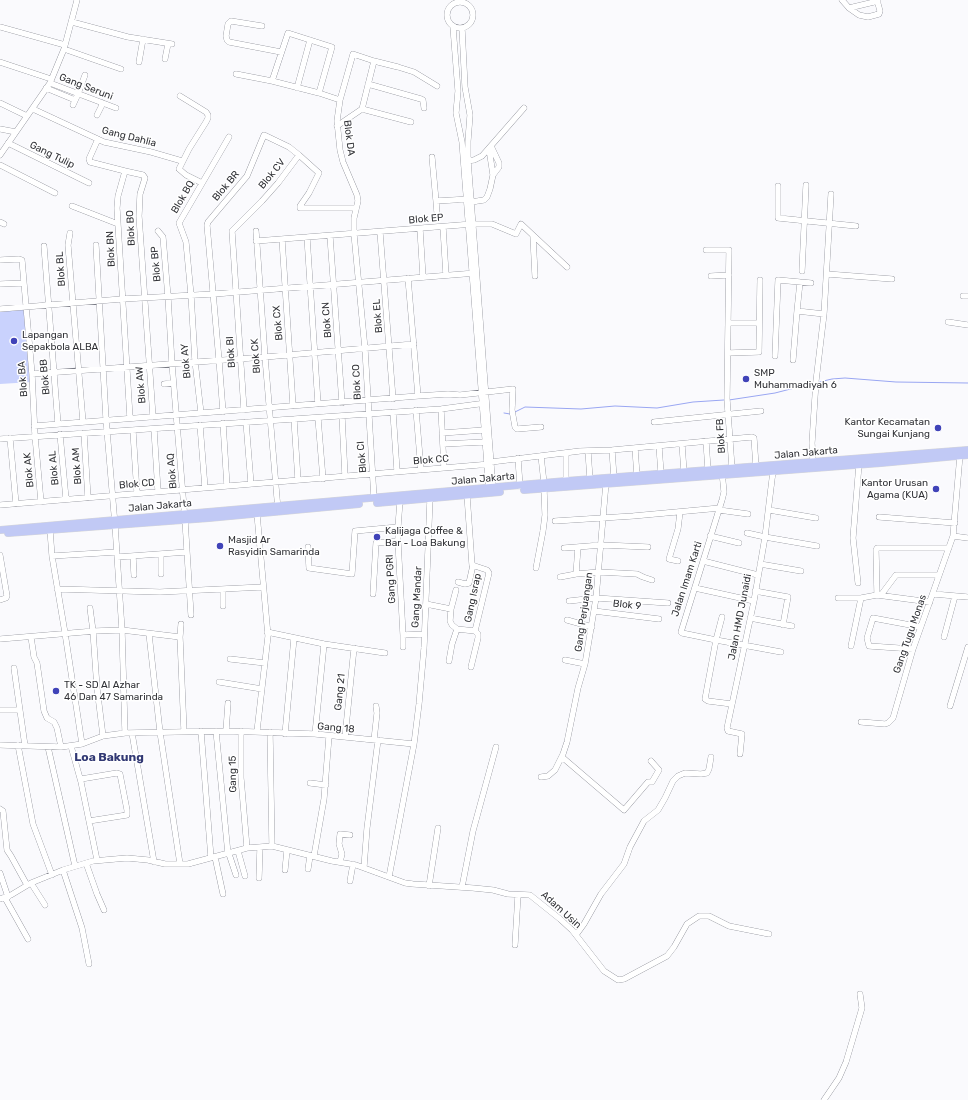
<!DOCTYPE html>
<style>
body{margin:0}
canvas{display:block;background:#fafafd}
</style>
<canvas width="968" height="1100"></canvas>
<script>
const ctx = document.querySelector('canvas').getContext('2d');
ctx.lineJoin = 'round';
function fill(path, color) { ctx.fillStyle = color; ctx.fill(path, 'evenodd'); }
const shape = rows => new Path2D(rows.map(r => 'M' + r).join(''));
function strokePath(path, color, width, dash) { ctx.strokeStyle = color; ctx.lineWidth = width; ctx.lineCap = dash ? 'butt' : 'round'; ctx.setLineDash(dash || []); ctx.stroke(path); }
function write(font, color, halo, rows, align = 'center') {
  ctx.font = font + ' Rubik,sans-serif'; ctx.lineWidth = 3; ctx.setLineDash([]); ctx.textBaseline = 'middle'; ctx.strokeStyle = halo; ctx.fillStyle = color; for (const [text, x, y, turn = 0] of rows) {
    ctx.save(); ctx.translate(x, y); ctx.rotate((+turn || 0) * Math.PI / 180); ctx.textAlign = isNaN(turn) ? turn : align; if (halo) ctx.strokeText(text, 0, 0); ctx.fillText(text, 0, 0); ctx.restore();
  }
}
const green = shape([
 [26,307,32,382,0,384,0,309]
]);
const stream = shape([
 [819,382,832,379,845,378,896,382,968,383],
 [729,400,775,393,814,383],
 [515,412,525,407,581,409,615,406,657,408,693,402,724,400],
 [504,413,510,414]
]);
const minor = shape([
 [842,0,849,8,859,15,868,17,879,14,880,11,877,0],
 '447 15a13 13 0 1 1 26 0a13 13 0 1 1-26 0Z',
 [849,8,878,1],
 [72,22,128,37,172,44],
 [262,26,231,21,228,24,226,36,227,40,229,42,281,52],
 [0,27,65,45],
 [453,27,458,91,456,113,462,142,489,490],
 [462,28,465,87,470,115,468,141,468,160,493,490],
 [64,49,121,69],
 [165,59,168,44],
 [374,61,398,67,414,72,437,86],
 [0,62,51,79],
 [139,62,143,39],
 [236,74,272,81,319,93,340,100,337,121,340,150,343,162,357,195,358,201,354,218,354,234,365,349,374,498],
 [272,81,288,33,332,47,319,93],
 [50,83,116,108],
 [368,84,421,99,423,100,424,108],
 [46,88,75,100],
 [297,88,310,40],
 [180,96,206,112,208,115,208,118,206,122,189,149,179,169,186,175,202,183],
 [0,103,27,116],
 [73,105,78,94,85,75],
 [33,109,104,142,151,152,182,161],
 [362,109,411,122],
 [97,115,103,103],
 [337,126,362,109,374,61,353,54,340,100],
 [0,129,16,132],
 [98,139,89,159,90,162,125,171,118,196,117,208,130,418],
 [8,143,89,183],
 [491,146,499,163,499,167,493,175],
 [0,155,50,83,64,49,77,0],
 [432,157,436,201,470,199],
 [465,161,474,160,482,156,524,108],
 [0,165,55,193],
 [125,171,143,175,145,178,140,194,139,216,153,417],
 [778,186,778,218,856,226],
 [436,201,437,213],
 [471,202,484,200,487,197,490,189,493,175,489,149],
 [72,206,118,224],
 [0,222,4,224],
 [443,227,446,275],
 [420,229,423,277],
 [158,231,163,237,168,297,172,364,185,520,191,615],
 [256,231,265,357,278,510],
 [380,232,393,399],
 [70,233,68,245,83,422],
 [330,236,342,403],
 [533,236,535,276],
 [307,237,318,404],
 [282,239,293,406],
 [256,241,473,224,492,224,516,234,521,224,567,267],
 [96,245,106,419,115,525,122,630,125,733],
 [44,246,58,424],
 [706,250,729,250,728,323,759,323],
 [0,260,19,259,22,260,32,374,35,436,41,502],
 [802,271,806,185],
 [827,274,892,279],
 [711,276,729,275],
 [0,284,24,283],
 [963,296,968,296],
 [0,309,122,299,214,294,476,273],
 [797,311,800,282],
 [948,322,968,325],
 [728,323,727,399,732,468],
 [728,353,759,352,760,280],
 [775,356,778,280,811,283],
 [793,360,797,311,824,314],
 [32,374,265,357,414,344],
 [164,384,173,383],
 [418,396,448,394,460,395,513,389,512,410,515,427,517,429,541,427],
 [441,409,444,468],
 [244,410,232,231,262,201,278,183,299,155,319,173,309,193,300,206,300,208,356,208],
 [416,410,421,470],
 [223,412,219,360,207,225,208,222,247,176,264,135,289,147,299,155],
 [393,412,397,471],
 [201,413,195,361,191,295,186,242,179,223,229,137],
 [342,416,345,476],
 [318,418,323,479],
 [294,419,298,480],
 [246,422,251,484],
 [654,422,761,411],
 [223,423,227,486],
 [200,425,205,488],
 [34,426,418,396,408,278],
 [154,429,158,491],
 [133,431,137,493],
 [84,433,88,498],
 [442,433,484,430],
 [60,434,66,499],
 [10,438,16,504],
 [0,439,441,409,486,403],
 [706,441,708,470],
 [443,444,485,442],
 [682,444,684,472],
 [659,446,661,473],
 [635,448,637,476],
 [612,450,614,478],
 [588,451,590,479],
 [566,453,566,481],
 [541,456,544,483],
 [518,458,520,486],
 [813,461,812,443,816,381,824,314,831,194],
 [491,462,580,451,612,450,752,437,754,438,756,466],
 [722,472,724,492,722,500,681,632,682,633,716,640,781,652],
 [467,495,472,565,487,570,489,573,475,631,478,634,478,638,471,667],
 [400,501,398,527,398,541,403,635,424,634],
 [0,505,491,464],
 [719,510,748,514],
 [769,510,816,518],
 [257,514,268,636,257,731],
 [879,517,955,523],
 [555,521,633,516,720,508],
 [50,530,52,556,65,633,82,744],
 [747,533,765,537,817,546],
 [710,536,739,543],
 [953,536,968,538],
 [308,547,309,568,352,574,355,531,398,527],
 [564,548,602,545,648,547],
 [0,555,7,596,6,598,0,600],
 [161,555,161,574],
 [52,556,117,552],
 [133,556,134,575],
 [117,557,187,552],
 [678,561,669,559,678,529,680,512],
 [703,561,758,575],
 [760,564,801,571],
 [536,568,543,531,545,515,544,489],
 [576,574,578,547],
 [560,577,576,574,599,572,637,574,643,577,652,580],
 [458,582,465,584,469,583,473,565],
 [858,583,853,538,859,464],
 [695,588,754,601],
 [57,589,160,592,263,587],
 [223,590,223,606],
 [456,590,451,609,450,621,452,625,457,629,475,631],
 [755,591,788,597,783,625],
 [373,594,376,543,398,541],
 [933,594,968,597],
 [877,595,876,550,877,548,949,548],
 [881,595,896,575,939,575],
 [838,598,861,598,877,595,930,602],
 [569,601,596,598,668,603],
 [426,604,451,609],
 [90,608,93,631,97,688,103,736],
 [594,611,659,619],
 [722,617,716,640,705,699,708,701,732,704],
 [750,618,792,626],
 [567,620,592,627],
 [267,632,324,644,315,734],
 [149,634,160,732,180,864],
 [403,635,403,647],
 [31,637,34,657,37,663,44,711,47,718,54,722,57,728,61,747],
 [180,637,181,624],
 [944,637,955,596],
 [0,639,95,631,122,630,180,637,184,731],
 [324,644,385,653],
 [851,646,861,598],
 [913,649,869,646,867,638,873,618,921,627],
 [230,659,265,663],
 [565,660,585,664],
 [449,661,452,644,457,629],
 [14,668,25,746],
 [219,682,262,689],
 [950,706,968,647],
 [0,710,19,710],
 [861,722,885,724,888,723,893,718,913,649,953,536,960,455],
 [201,731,211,858],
 [216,731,228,854],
 [226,731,228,703],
 [241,731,241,778,247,848],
 [270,732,272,846],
 [132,733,154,862],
 [285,734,294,638],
 [345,737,354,648],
 [374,740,377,713,376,706],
 [0,745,61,747,82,744,103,736,125,733,226,731,315,734,414,744],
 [18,745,33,824,52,875],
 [71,746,81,782,97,860],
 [48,747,75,866],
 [740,754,742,734,728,731,727,728,754,601,765,537,773,471],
 [562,757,624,810,648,782,652,782,659,770,651,761],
 [541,777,548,776,555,770,563,754,567,742,578,688,585,664,596,598,606,483],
 [81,779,117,773,120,774,127,810,127,815,89,821],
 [310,783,326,785],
 [0,809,3,811,7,850,11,856,27,885],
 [238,851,245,876],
 [229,854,236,875],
 [314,856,324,799,329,736],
 [215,857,223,894],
 [340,862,342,854,339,844,340,834,350,835],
 [86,863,97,894,104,910],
 [364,867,367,828,378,740],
 [308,869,310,856],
 [63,870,82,928,89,964],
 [285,870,287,850],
 [0,873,8,897],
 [389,877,414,744,419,704,424,648,430,499],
 [259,878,260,847],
 [350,881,353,864],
 [31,883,45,905],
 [429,886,438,828],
 [462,887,473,831,496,747],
 [5,898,28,939],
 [0,899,11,895,31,883,63,870,93,861,127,858,148,860,165,864,188,864,247,848,272,846,332,861,356,865,405,883,413,884,473,888,493,890,508,894,530,895,560,919,572,930,604,971,618,980,624,979,667,956,674,947,687,924,699,916,709,916,729,926,769,934],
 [576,935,584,924,601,894,624,864,630,847,644,821,658,810,665,798,673,781,678,776,685,773,701,774,707,773,709,769,711,757],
 [515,945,518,895],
 [824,1100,839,1078,846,1062,862,1008,860,994]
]);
const major = shape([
 [524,490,881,463,968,455],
 [377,503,500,492],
 [0,530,566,481,968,450],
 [8,533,209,518,359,504]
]);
const markers = [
 [14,341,4,"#4043b8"],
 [746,379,4,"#4043b8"],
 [938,428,4,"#4043b8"],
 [936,489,4,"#4043b8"],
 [377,537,4,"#4043b8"],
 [220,546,4,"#4043b8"],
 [56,691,4,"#4043b8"]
];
const streetNames = [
 ["Gang Seruni",86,87,21],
 ["Gang Dahlia",129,137,14],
 ["Blok DA",349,138,83],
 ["Gang Tulip",52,155,26],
 ["Blok CV",272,174,-51],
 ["Blok BR",226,186,-50],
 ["Blok BQ",183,197,-60],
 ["Blok EP",426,219,-5],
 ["Blok BO",131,228,-93],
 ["Blok BN",111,249,-93],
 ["Blok BP",156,264,-95],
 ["Blok BL",61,269,-94],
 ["Blok EL",378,316,-95],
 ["Blok CN",327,320,-94],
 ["Blok CX",278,323,-95],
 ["Blok BI",231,352,-94],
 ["Blok CK",256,356,-94],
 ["Blok AY",186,361,-95],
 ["Blok BB",45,377,-95],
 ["Blok BA",23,379,-94],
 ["Blok CO",357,382,-93],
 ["Blok AW",141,385,-95],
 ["Blok FB",721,436,-94],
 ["Jalan Jakarta",806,453,-5],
 ["Blok CI",362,457,-95],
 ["Blok CC",431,460,-4],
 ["Blok AM",77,466,-94],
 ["Blok AL",54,468,-95],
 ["Blok AK",29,470,-95],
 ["Blok AQ",172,471,-95],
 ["Jalan Jakarta",483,479,-5],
 ["Blok CD",137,484,-5],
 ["Jalan Jakarta",160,506,-5],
 ["Gang PGRI",391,579,-93],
 ["Jalan Imam Karti",687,579,-72],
 ["Gang Mandar",417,597,-87],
 ["Gang Israp",473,598,-78],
 ["Blok 9",627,605,6],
 ["Gang Perjuangan",584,612,-82],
 ["Jalan HMD Junaidi",740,617,-79],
 ["Gang Tugu Monas",910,634,-71],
 ["Gang 21",340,692,-84],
 ["Gang 18",336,728,5],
 ["Gang 15",233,774,-91],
 ["Adam Usin",561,910,42]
];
const poiNames = [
 ["Lapangan",22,335],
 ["Sepakbola ALBA",22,347],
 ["SMP",754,373],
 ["Muhammadiyah 6",754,385],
 ["Kantor Kecamatan",930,422,"right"],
 ["Sungai Kunjang",930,434,"right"],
 ["Kantor Urusan",928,483,"right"],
 ["Agama (KUA)",928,495,"right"],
 ["Kalijaga Coffee &",385,531],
 ["Bar - Loa Bakung",385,543],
 ["Masjid Ar",228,540],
 ["Rasyidin Samarinda",228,552],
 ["TK - SD Al Azhar",64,685],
 ["46 Dan 47 Samarinda",64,697]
];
const quarterNames = [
 ["Loa Bakung",109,758]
];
fill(green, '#c9d2fd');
strokePath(stream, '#99a6f2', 1);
strokePath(minor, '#797b85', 6);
strokePath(major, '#d6d6d7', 8);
strokePath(minor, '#fff', 5.5);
strokePath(major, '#c1c9f5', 7);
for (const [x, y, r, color] of markers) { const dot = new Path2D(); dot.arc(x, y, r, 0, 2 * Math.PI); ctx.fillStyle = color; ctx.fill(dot); strokePath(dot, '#fff', 1.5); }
write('10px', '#313237', '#fff', streetNames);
write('10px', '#313237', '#fff', poiNames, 'left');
write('bold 12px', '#323974', '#fff', quarterNames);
</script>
